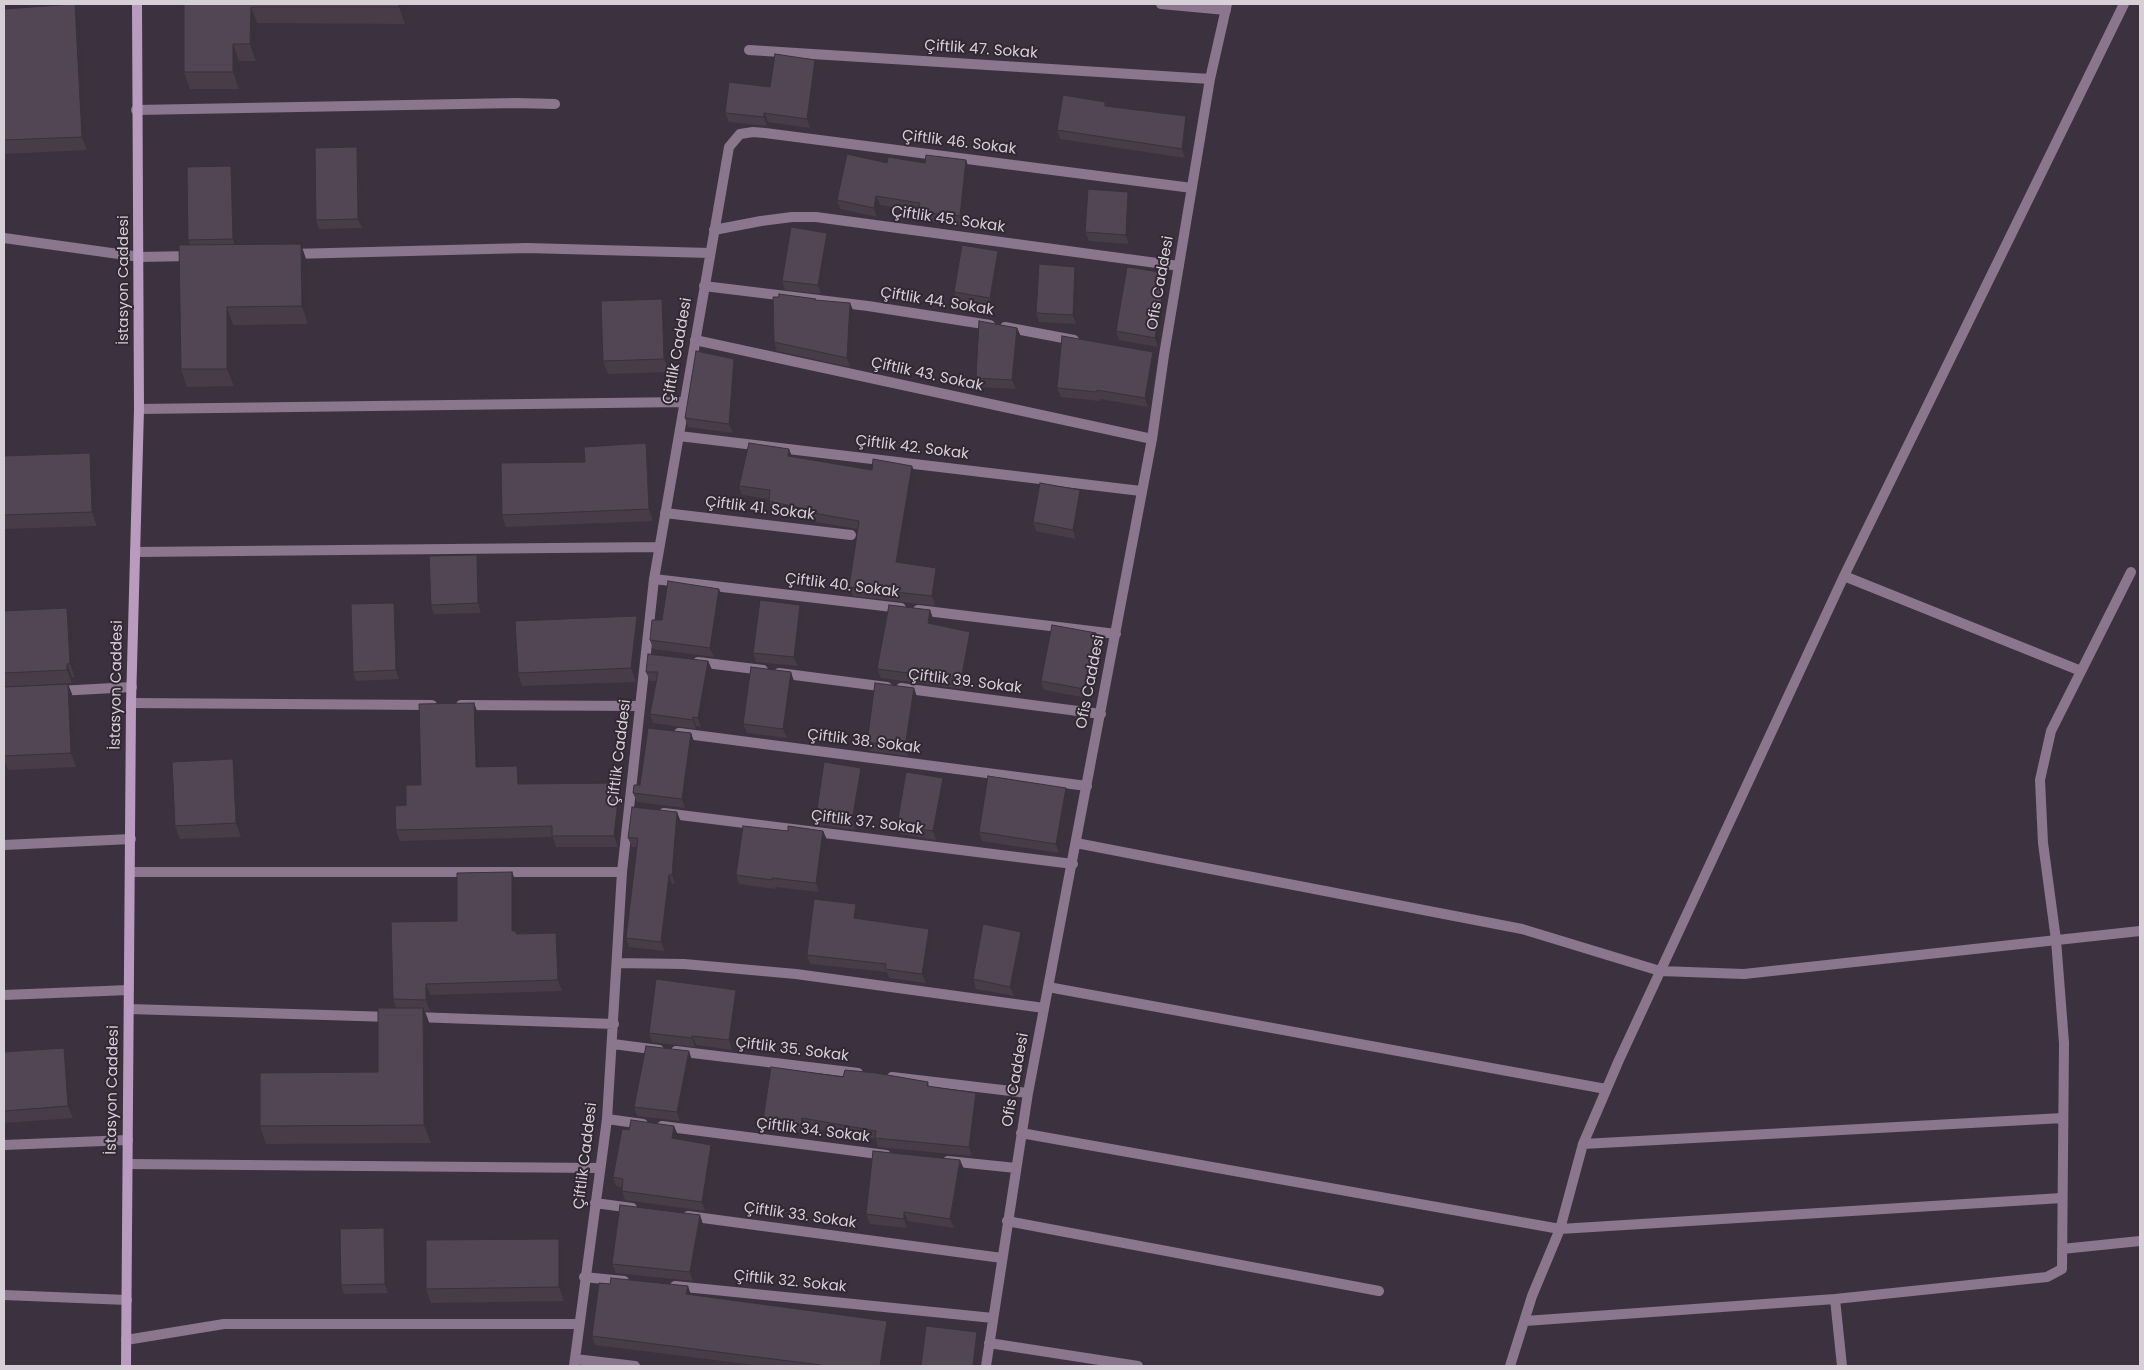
<!DOCTYPE html>
<meta charset="utf-8">
<style>
body{margin:0}
#map{position:relative;width:2144px;height:1370px;overflow:hidden;background:#3c323f;font-family:Poppins,sans-serif}
canvas{display:block}
.frame{position:absolute;inset:0;border:5px solid #d6cfd8;pointer-events:none}
</style>
<div id="map">
<canvas width="2144" height="1370"></canvas>
<div class="frame"></div>
</div>
<script>
const ctx = document.querySelector('canvas').getContext('2d');
ctx.lineJoin = 'round';
const shape = rows => new Path2D(rows.map(r => 'M' + r).join(''));
function strokePath(path, color, width, dash) { ctx.strokeStyle = color; ctx.lineWidth = width; ctx.lineCap = dash ? 'butt' : 'round'; ctx.setLineDash(dash || []); ctx.stroke(path); }
function fill(path, color) { ctx.fillStyle = color; ctx.fill(path, 'evenodd'); }
function write(font, color, halo, rows, align = 'center') {
  ctx.font = font + ' Poppins,sans-serif'; ctx.lineWidth = 4; ctx.setLineDash([]); ctx.textBaseline = 'middle'; ctx.strokeStyle = halo; ctx.fillStyle = color; for (const [text, x, y, turn = 0] of rows) {
    ctx.save(); ctx.translate(x, y); ctx.rotate((+turn || 0) * Math.PI / 180); ctx.textAlign = isNaN(turn) ? turn : align; if (halo) ctx.strokeText(text, 0, 0); ctx.fillText(text, 0, 0); ctx.restore();
  }
}
const street = shape([
 [1161,4,1226,10],
 [749,50,1210,79],
 [136,110,516,103,555,104],
 [714,230,761,221,792,217,816,217,1179,266],
 [4,238,140,257,191,256],
 [291,254,527,248,710,253],
 [704,286,868,306,990,325],
 [1005,327,1074,340],
 [695,340,1152,439],
 [139,409,684,402],
 [679,436,1141,491],
 [665,513,851,535],
 [135,552,659,547],
 [1844,576,2081,671],
 [654,579,901,608],
 [918,610,1116,634],
 [698,662,763,670],
 [779,673,887,687],
 [901,688,1101,714],
 [58,691,132,687],
 [131,703,432,705],
 [461,705,640,706],
 [679,733,1087,786],
 [664,813,1073,864],
 [1076,843,1522,929,1660,971,1744,974,2140,931],
 [4,845,131,839],
 [130,872,622,872],
 [617,963,684,964,796,974,1044,1008],
 [1048,987,1606,1089],
 [4,995,129,990],
 [129,1009,391,1017],
 [415,1017,614,1024],
 [613,1044,659,1050],
 [676,1051,858,1073],
 [892,1077,1028,1093],
 [607,1119,643,1124],
 [662,1126,886,1155],
 [1021,1133,1560,1229,2062,1198],
 [1583,1144,2063,1118],
 [4,1145,128,1140],
 [948,1161,1016,1168],
 [128,1164,600,1168],
 [595,1203,632,1208],
 [688,1216,1002,1258],
 [1007,1221,1379,1291],
 [2062,1249,2140,1241],
 [584,1277,624,1281],
 [675,1286,993,1318],
 [4,1295,127,1300],
 [1835,1299,1842,1366],
 [1525,1321,1835,1299,2047,1277,2062,1269,2064,1043,2056,940,2043,843,2040,780,2051,731,2131,572],
 [126,1340,224,1324,579,1324],
 [989,1343,1138,1366],
 [575,1359,635,1366],
 [574,1366,607,1119,622,872,654,579,729,147,740,134,753,132,765,133,1192,188],
 [986,1366,1028,1093,1152,439,1164,355,1210,79,1227,4],
 [1510,1366,1532,1296,1560,1229,1583,1144,1619,1060,1844,576,2124,4]
]);
const secondary = shape([
 [126,1366,131,703,139,409,137,4]
]);
const wall = shape([
 [75,4,80,18,87,150,4,154,4,9],
 [184,4,405,4,405,24,257,23,256,61,239,61,239,89,190,89,184,72],
 [819,69,810,128,768,122,767,126,729,122,725,113,770,87],
 [1105,102,1107,106,1189,125,1185,158,1060,139,1057,130],
 [357,147,360,156,362,228,319,229,316,220],
 [966,160,969,169,963,225,922,221,919,211,880,205,877,217,840,209,837,200,887,163,925,163],
 [235,175,236,245,307,262,308,324,233,325,234,386,187,387,181,369,190,245,188,240],
 [1128,192,1132,201,1129,244,1089,241,1085,232],
 [827,233,830,242,821,294,785,290,782,281],
 [998,251,1001,260,993,307,957,301,954,292],
 [1078,276,1076,324,1039,322,1036,313],
 [1169,282,1158,347,1119,340,1116,331],
 [662,299,667,313,669,372,608,374,603,361],
 [816,299,816,301,854,312,850,367,777,351,774,342],
 [1017,328,1021,337,1016,389,979,387,976,378],
 [1153,352,1156,361,1148,407,1100,399,1100,401,1061,397,1057,388],
 [738,368,733,433,688,427,685,418],
 [646,443,650,455,653,521,506,527,502,515,585,462],
 [4,456,95,467,97,526,4,529],
 [792,456,872,470,916,475,901,563,939,577,935,606,853,596,849,587,858,529,816,522,815,520,772,510,769,501,769,499,742,495,739,486],
 [1083,499,1076,539,1036,531,1033,522],
 [477,555,480,564,481,613,434,614,431,605],
 [723,598,714,657,653,649,650,640,662,620],
 [394,603,398,612,399,679,356,681,353,672],
 [800,605,803,614,798,666,756,662,753,653],
 [930,610,933,619,932,624,973,641,964,689,881,678,877,669],
 [4,611,72,621,75,677,72,677,72,683,4,687],
 [637,616,642,630,636,682,522,686,518,673],
 [1096,633,1099,642,1087,698,1044,690,1041,681],
 [708,661,712,670,701,727,696,726,696,729,653,723,650,714,657,681,650,681,646,672],
 [794,681,787,738,747,733,743,724],
 [68,684,73,697,76,767,8,770,4,759,4,687],
 [917,697,908,756,870,751,867,742],
 [474,703,478,714,480,767,517,766,521,777,522,784,620,783,624,794,618,847,556,847,553,837,400,841,396,830,406,805],
 [691,733,694,742,685,808,637,802,633,793,640,785],
 [861,768,864,777,856,830,819,825,816,816],
 [238,772,241,837,180,839,175,826],
 [943,778,946,788,936,840,900,834,897,825],
 [1066,788,1069,797,1059,853,982,841,979,832],
 [681,822,675,884,672,884,665,951,629,947,626,938,637,847,632,847,628,838],
 [788,831,823,831,827,840,819,892,776,887,775,889,739,884,736,875],
 [512,872,516,883,516,932,517,934,556,933,560,944,562,991,430,995,430,1011,425,1011,430,1025,431,1143,266,1144,260,1126,378,1072,396,1008,393,999,457,921],
 [856,904,859,913,859,918,932,938,926,983,889,978,887,972,810,964,807,955],
 [1024,941,1014,996,976,989,973,979],
 [739,999,732,1050,696,1045,695,1047,652,1042,649,1033],
 [64,1048,68,1060,73,1118,4,1123,4,1052],
 [692,1060,680,1121,637,1116,634,1107],
 [843,1077,928,1082,929,1087,979,1102,972,1156,878,1147,876,1139,806,1127,805,1134,766,1129,763,1120],
 [629,1130,678,1135,677,1139,714,1154,705,1211,625,1200,622,1191,622,1187,616,1186,613,1177],
 [964,1169,954,1228,908,1221,907,1228,870,1224,866,1214],
 [703,1224,693,1281,616,1273,612,1264],
 [388,1237,388,1293,344,1294,341,1285],
 [559,1239,563,1252,564,1301,431,1303,426,1289],
 [610,1284,887,1321,890,1330,884,1366,762,1366,595,1345,592,1336]
]);
const shadedWall = shape([
 [75,4,80,18,87,150,82,137],
 [399,4,405,4,405,24,399,7],
 [251,7,257,23,256,61,250,44],
 [233,44,239,61,239,89,233,72],
 [815,60,819,69,810,128,807,119],
 [764,113,768,122,767,126,764,117],
 [1186,116,1189,125,1185,158,1182,149],
 [357,147,360,156,362,228,358,219],
 [966,160,969,169,963,225,960,216],
 [231,166,235,175,236,248,233,239],
 [1128,192,1132,201,1129,244,1126,235],
 [876,196,880,205,877,217,874,208],
 [827,233,830,242,821,294,818,285],
 [301,244,307,262,308,324,302,306],
 [998,251,1001,260,993,307,990,298],
 [1075,267,1078,276,1076,324,1073,315],
 [1166,273,1169,282,1158,347,1155,338],
 [662,299,667,313,669,372,664,359],
 [850,303,854,312,850,367,847,358],
 [227,307,233,325,234,386,227,369],
 [1017,328,1021,337,1016,389,1012,380],
 [1153,352,1156,361,1148,407,1145,398],
 [734,359,738,368,733,433,729,424],
 [646,443,650,455,653,521,649,509],
 [789,449,793,459,788,456],
 [90,453,95,467,97,526,92,512],
 [912,466,916,475,900,572,896,562],
 [1080,490,1083,499,1076,539,1073,530],
 [477,555,480,564,481,613,478,603],
 [936,568,939,577,935,606,932,596],
 [719,589,723,598,714,657,710,648],
 [394,603,398,612,399,679,396,670],
 [800,605,803,614,798,666,794,657],
 [67,608,72,621,75,677,70,664],
 [930,610,933,619,931,632,928,623],
 [637,616,642,630,636,682,631,668],
 [970,632,973,641,964,689,961,680],
 [1096,633,1099,642,1087,698,1084,689],
 [708,661,712,670,701,727,698,718],
 [67,664,72,677,72,683,67,670],
 [791,672,794,681,787,738,783,729],
 [68,684,73,697,76,767,71,753],
 [914,688,917,697,908,756,905,747],
 [474,703,478,714,480,778,476,767],
 [693,717,696,726,696,729,693,720],
 [691,733,694,742,685,808,682,799],
 [233,759,238,772,241,837,236,823],
 [517,766,521,777,522,795,518,784],
 [861,768,864,777,856,830,852,821],
 [943,778,946,788,936,840,933,831],
 [620,783,624,794,618,847,614,836],
 [1066,788,1069,797,1059,853,1056,844],
 [677,812,681,822,675,884,672,875],
 [823,831,827,840,819,892,816,883],
 [512,872,516,883,516,932,520,942,512,931],
 [669,875,672,884,665,951,661,942],
 [856,904,859,913,858,927,854,918],
 [929,929,932,938,926,983,922,974],
 [1021,932,1024,941,1014,996,1010,987],
 [556,933,560,944,562,991,558,980],
 [426,984,430,995,430,1011,426,1000],
 [736,990,739,999,732,1050,729,1040],
 [423,1008,430,1025,431,1143,424,1125],
 [692,1036,696,1045,695,1047,692,1038],
 [64,1048,68,1060,73,1118,68,1106],
 [689,1051,692,1060,680,1121,677,1112],
 [976,1093,979,1102,972,1156,969,1147],
 [802,1118,806,1127,805,1134,801,1125],
 [674,1126,678,1135,675,1147,672,1138],
 [711,1145,714,1154,705,1211,702,1202],
 [960,1160,964,1169,954,1228,950,1219],
 [904,1212,908,1221,907,1228,904,1219],
 [700,1215,703,1224,693,1281,690,1272],
 [384,1228,388,1237,388,1293,385,1284],
 [559,1239,563,1252,564,1301,559,1287],
 [688,1286,691,1295,686,1294],
 [887,1321,890,1330,884,1366,880,1366],
 [977,1332,980,1342,977,1366,973,1366]
]);
const building = shape([
 [75,4,82,137,4,140,4,9,75,4],
 [184,4,399,4,399,7,251,7,250,44,233,44,233,72,184,72,184,4],
 [775,54,815,60,807,119,764,113,764,117,725,113,729,82,770,87,775,54],
 [1063,95,1105,102,1105,106,1186,116,1182,149,1057,130,1063,95],
 [357,147,358,219,316,220,315,148,357,147],
 [847,154,887,163,888,157,925,163,926,155,966,160,960,216,918,212,920,203,876,196,874,208,837,200,847,154],
 [231,166,233,239,188,240,187,167,231,166],
 [1088,189,1128,192,1126,235,1085,232,1088,189],
 [791,227,827,233,818,285,782,281,791,227],
 [301,244,302,306,227,307,227,369,181,369,179,245,301,244],
 [962,245,998,251,990,298,954,292,962,245],
 [1039,264,1075,267,1073,315,1036,313,1039,264],
 [1127,267,1166,273,1155,338,1116,331,1127,267],
 [779,294,816,299,815,300,850,303,847,358,774,342,773,297,779,297,779,294],
 [662,299,664,359,603,361,601,301,662,299],
 [979,321,1017,328,1012,380,976,378,979,321],
 [1062,336,1153,352,1145,398,1097,390,1097,392,1057,388,1062,336],
 [696,351,734,359,729,424,685,418,696,351],
 [646,443,649,509,502,515,501,463,585,462,584,447,646,443],
 [749,443,789,449,788,456,872,470,873,459,912,466,896,562,936,568,932,596,849,587,859,521,813,513,813,511,769,501,770,490,739,486,749,443],
 [90,453,92,512,4,515,4,456,90,453],
 [1040,483,1080,490,1073,530,1033,522,1040,483],
 [477,555,478,603,431,605,429,556,477,555],
 [668,581,719,589,710,648,650,640,652,620,662,620,668,581],
 [760,600,800,605,794,657,753,653,760,600],
 [394,603,396,670,353,672,351,604,394,603],
 [889,605,930,610,928,623,970,632,961,680,877,669,889,605],
 [67,608,70,664,67,664,67,670,4,673,4,611,67,608],
 [637,616,631,668,518,673,515,621,637,616],
 [1052,625,1096,633,1084,689,1041,681,1052,625],
 [648,654,708,661,698,718,693,717,693,720,650,714,658,672,646,672,648,654],
 [751,667,791,672,783,729,743,724,751,667],
 [875,683,914,688,905,747,867,742,875,683],
 [68,684,71,753,4,756,4,687,68,684],
 [474,703,476,767,517,766,518,784,620,783,614,836,552,836,552,826,396,830,395,806,406,805,406,785,421,785,419,704,474,703],
 [648,728,691,733,682,799,633,793,634,785,640,785,648,728],
 [233,759,236,823,175,826,172,762,233,759],
 [824,762,861,768,852,821,816,816,824,762],
 [906,772,943,778,933,831,897,825,906,772],
 [988,776,1066,788,1056,844,979,832,988,776],
 [632,807,677,812,672,875,669,875,661,942,626,938,638,838,628,838,632,807],
 [743,826,788,831,788,826,823,831,816,883,772,878,772,880,736,875,743,826],
 [512,872,512,931,516,931,516,934,556,933,558,980,426,984,426,1000,393,999,391,922,457,921,457,873,512,872],
 [814,899,856,904,854,918,929,929,922,974,885,969,886,964,807,955,814,899],
 [983,924,1021,932,1010,987,973,979,983,924],
 [656,979,736,990,729,1040,692,1036,692,1038,649,1033,656,979],
 [378,1008,423,1008,424,1125,260,1126,260,1073,378,1072,378,1008],
 [646,1046,689,1051,677,1112,634,1107,646,1046],
 [64,1048,68,1106,4,1111,4,1052,64,1048],
 [771,1067,843,1077,845,1070,876,1073,928,1082,927,1086,976,1093,969,1147,875,1138,876,1131,802,1118,801,1125,763,1120,771,1067],
 [631,1120,674,1126,672,1138,711,1145,702,1202,622,1191,623,1179,613,1177,622,1129,629,1130,631,1120],
 [873,1151,960,1160,950,1219,904,1212,904,1219,866,1214,873,1151],
 [620,1205,700,1215,690,1272,612,1264,620,1205],
 [384,1228,385,1284,341,1285,340,1229,384,1228],
 [559,1239,559,1287,426,1289,426,1240,559,1239],
 [611,1278,688,1286,686,1294,887,1321,880,1366,828,1366,592,1336,599,1283,610,1284,611,1278],
 [926,1326,977,1332,973,1366,921,1366,926,1326]
]);
const streetNames = [
 ["Çiftlik 47. Sokak",981,50,4],
 ["Çiftlik 46. Sokak",959,143,7],
 ["Çiftlik 45. Sokak",948,220,8],
 ["İstasyon Caddesi",124,280,-90],
 ["Ofis Caddesi",1161,283,-80],
 ["Çiftlik 44. Sokak",937,302,9],
 ["Çiftlik Caddesi",678,351,-80],
 ["Çiftlik 43. Sokak",927,375,12],
 ["Çiftlik 42. Sokak",912,448,7],
 ["Çiftlik 41. Sokak",760,509,7],
 ["Çiftlik 40. Sokak",842,586,7],
 ["Çiftlik 39. Sokak",965,682,7],
 ["Ofis Caddesi",1091,682,-79],
 ["İstasyon Caddesi",117,685,-89],
 ["Çiftlik 38. Sokak",864,742,7],
 ["Çiftlik Caddesi",620,753,-83],
 ["Çiftlik 37. Sokak",867,823,7],
 ["Çiftlik 35. Sokak",792,1050,7],
 ["Ofis Caddesi",1016,1080,-80],
 ["İstasyon Caddesi",113,1090,-89],
 ["Çiftlik 34. Sokak",813,1131,7],
 ["Çiftlik Caddesi",586,1156,-83],
 ["Çiftlik 33. Sokak",800,1216,8],
 ["Çiftlik 32. Sokak",790,1282,6]
];
strokePath(street, '#8a778d', 10);
strokePath(secondary, '#b99bbf', 10);
fill(wall, '#473c48');
fill(shadedWall, '#39313b');
fill(building, '#524654');
strokePath(building, '#39313b', 1);
write('15px', '#d6cfd8', '#322834', streetNames);
</script>
